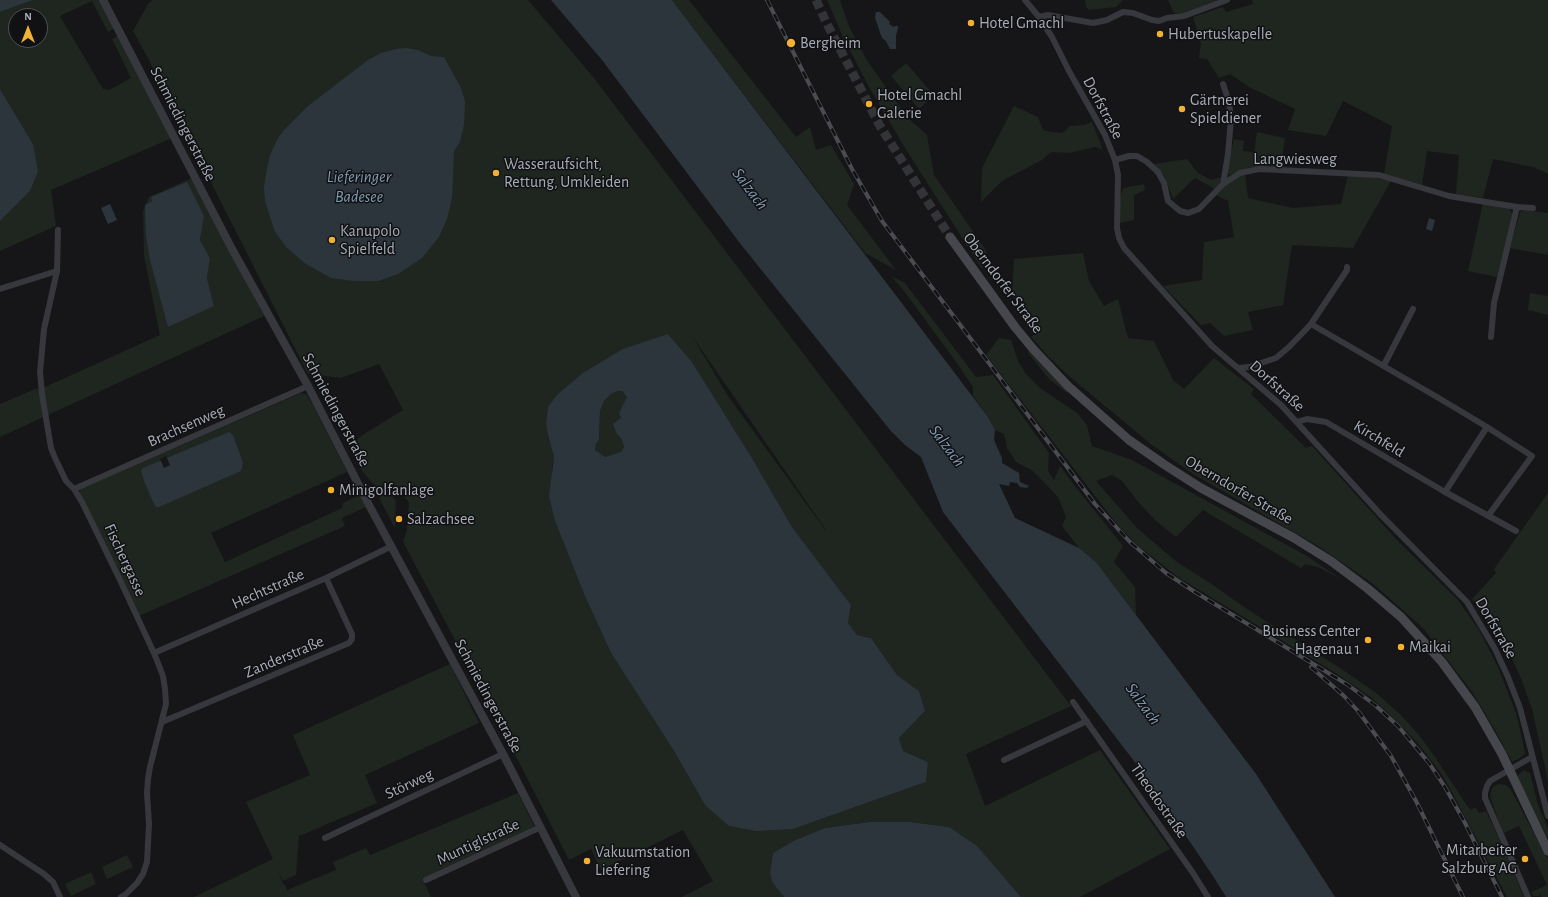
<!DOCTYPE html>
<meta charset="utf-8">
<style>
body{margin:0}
#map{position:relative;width:1548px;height:897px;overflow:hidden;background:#161618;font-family:"Alegreya Sans",sans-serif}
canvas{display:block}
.north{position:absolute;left:8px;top:8px;width:40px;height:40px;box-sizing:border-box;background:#111113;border:1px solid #4d4f55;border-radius:50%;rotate:0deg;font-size:11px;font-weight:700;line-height:16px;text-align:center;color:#a8adb8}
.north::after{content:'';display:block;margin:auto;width:14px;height:18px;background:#f2b134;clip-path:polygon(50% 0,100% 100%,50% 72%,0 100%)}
</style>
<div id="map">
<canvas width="1548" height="897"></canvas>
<div class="north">N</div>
</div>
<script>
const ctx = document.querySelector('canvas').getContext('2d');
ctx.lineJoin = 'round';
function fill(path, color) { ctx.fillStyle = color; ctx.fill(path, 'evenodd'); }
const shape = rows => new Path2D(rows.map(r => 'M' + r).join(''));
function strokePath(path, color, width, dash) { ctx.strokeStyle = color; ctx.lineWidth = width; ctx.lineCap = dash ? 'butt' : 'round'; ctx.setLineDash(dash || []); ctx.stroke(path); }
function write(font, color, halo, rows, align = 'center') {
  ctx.font = font + ' "Alegreya Sans",sans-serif'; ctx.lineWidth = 3; ctx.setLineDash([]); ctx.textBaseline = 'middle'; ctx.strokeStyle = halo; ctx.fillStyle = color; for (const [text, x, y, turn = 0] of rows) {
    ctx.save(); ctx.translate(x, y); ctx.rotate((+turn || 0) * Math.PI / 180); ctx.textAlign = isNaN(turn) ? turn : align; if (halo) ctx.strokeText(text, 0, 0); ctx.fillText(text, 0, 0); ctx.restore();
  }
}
const green = shape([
 [33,0,100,0,115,28,108,32,92,1,60,16,103,89,109,90,131,78,112,39,119,35,172,138,51,190,56,226,0,251,0,221,30,191,33,144,0,89,0,12],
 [16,16,40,16,40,40,16,40],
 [153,0,528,0,594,78,1071,706,966,754,985,806,1100,750,1170,849,1080,897,1021,897,1002,875,949,827,910,822,869,822,825,828,793,841,773,853,770,873,772,882,784,897,682,897,713,881,683,830,601,870,591,849,569,860,488,702,403,542,407,530,409,503,401,491,392,485,375,486,362,471,352,452,358,438,403,410,379,364,341,378,308,374,149,60,133,31,148,4],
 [668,334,692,362,752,458,792,527,851,605,848,623,857,635,871,638,897,675,919,691,925,711,899,738,903,751,928,762,926,782,793,829,705,805,674,751,611,653,584,594,555,521,552,467,554,457,549,439,546,424,548,407],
 [692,336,826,530,826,531,728,396],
 [672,0,689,0,796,137,810,127,816,150,831,145,854,184,847,205,896,270,865,253],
 [827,0,840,0,849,26,866,59,907,117,927,135,934,175,987,252,982,269,905,148,869,87,843,37],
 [1085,0,1123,0,1116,7,1089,10,1086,7],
 [1168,0,1218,0,1185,13,1174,13],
 [1252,0,1548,0,1548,174,1533,167,1493,159,1483,198,1456,194,1459,155,1427,151,1422,185,1384,174,1392,126,1343,101,1326,136,1288,130,1295,109,1249,87,1230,74,1219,78,1207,59,1199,58,1201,43,1193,17,1223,7,1226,12,1253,4],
 [906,63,934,95,919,109,891,76],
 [1014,106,1038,117,1043,130,1052,132,1060,133,1064,132,1070,126,1084,125,1092,122,1103,150,1095,147,1070,153,1051,152,1042,160,1002,181,981,202,982,168],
 [1257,132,1285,138,1281,167,1251,167,1229,175,1227,171,1234,139,1244,141,1243,151,1254,152],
 [1187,159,1198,173,1211,180,1221,177,1219,184,1215,189,1195,178,1173,199,1164,175,1154,164],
 [1245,173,1248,198,1293,208,1341,204,1348,175,1364,175,1391,181,1353,248,1292,245,1283,305,1248,312,1253,330,1224,336,1210,323,1201,325,1163,286,1202,280,1204,242,1234,237,1228,201,1216,195,1224,186],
 [192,178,264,316,0,437,0,404,35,389,45,387,160,335,144,256,143,211,149,197],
 [152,201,204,216,200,240,210,258,207,278,214,306,145,205],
 [1144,184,1145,190,1134,195,1134,220,1120,223,1120,199,1123,188],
 [1483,203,1509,208,1512,213,1513,218,1497,277,1468,271],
 [1526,210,1548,213,1548,255,1510,248,1520,212],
 [1083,253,1089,281,1104,306,1118,299,1128,338,1154,341,1173,380,1184,389,1214,358,1254,389,1251,394,1306,448,1312,446,1397,540,1458,600,1479,630,1498,667,1516,713,1521,734,1525,753,1520,758,1512,762,1496,732,1473,693,1423,628,1372,583,1318,546,1193,474,1152,445,1070,377,1049,357,1031,337,1038,332,1012,295,1014,259],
 [891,276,905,283,976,377,993,375,1049,453,1048,471,1054,480,1060,466,1078,490,1123,546,1114,562,1135,587,1136,615,1096,562,1079,548,1062,526,1066,517,1058,497,1033,471,1016,462,1007,448,1004,434,995,430,988,417,973,396,973,387,954,359,904,291],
 [1530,293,1548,296,1548,315,1528,310],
 [999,338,1011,340,1018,361,1026,374,1040,388,1077,413,1087,425,1092,446,1132,460,1307,556,1341,579,1318,567,1305,564,1301,568,1203,510,1176,537,1156,521,1139,503,1122,481,1112,475,1096,481,1138,529,1177,562,1210,583,1247,609,1346,672,1376,693,1401,715,1419,735,1433,754,1466,804,1471,810,1475,807,1479,813,1486,811,1497,834,1524,897,1507,897,1453,794,1441,773,1416,741,1388,713,1372,698,1337,674,1178,577,1136,544,1116,523,986,355],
 [1027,350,1069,392,1067,393,1049,379,1028,353],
 [618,391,622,391,628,397,619,413,621,418,617,434,622,440,624,447,621,452,605,457,595,451,596,444,599,439,600,411,604,401,611,394],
 [301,393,306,394,313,405,347,472,211,533,225,562,342,508,343,503,359,495,366,507,342,518,345,526,139,616,80,495,80,492,81,489],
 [1548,493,1548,781,1532,709,1522,681,1510,654,1498,635,1472,599,1496,573,1494,569],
 [388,494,392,496,396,501,395,528,379,498,382,495],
 [450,664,479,723,365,775,377,803,299,836,296,875,283,881,278,871,283,884,285,885,287,890,336,870,333,862,366,848,370,855,518,793,535,828,423,880,431,897,194,897,273,859,246,802,310,775,293,735],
 [1524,770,1530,773,1538,805,1548,828,1548,839,1518,778,1518,775],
 [1498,784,1506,785,1511,790,1548,859,1548,897,1541,897,1540,893,1539,896,1533,896,1502,831,1490,796,1492,788],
 [1519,826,1547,885,1531,892,1504,833],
 [127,855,133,867,107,879,102,867],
 [91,872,96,884,71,896,65,884]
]);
const water = shape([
 [0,0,33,0,0,12],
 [551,0,672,0,988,417,995,430,994,440,1002,458,1002,463,1019,473,1020,482,1029,486,1027,488,1020,487,1017,483,1010,482,1009,486,999,484,1015,518,1079,548,1096,562,1256,774,1335,897,1226,897,1213,876,1144,774,943,512,921,457,905,445,890,430,739,242,602,60],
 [876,12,880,12,890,22,889,24,894,27,895,26,898,26,898,29,896,35,896,49,890,49,886,41,882,38,875,18],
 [406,48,418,50,431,56,444,57,461,88,465,101,464,125,460,142,454,151,452,198,447,219,439,237,422,258,398,274,378,281,354,281,331,278,306,264,287,248,275,232,265,201,264,188,266,174,270,155,278,138,284,130,308,106,368,60,381,53,396,49],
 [0,89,33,144,38,171,30,191,0,221],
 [187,182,204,216,200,240,210,258,207,278,214,306,168,327,150,260,146,236,145,205,152,201,151,197],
 [110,204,117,220,108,224,101,208],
 [1429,218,1435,220,1432,231,1426,229],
 [668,334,692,362,752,458,792,527,851,605,848,623,857,635,871,638,897,675,919,691,925,711,899,738,903,751,928,762,926,782,793,829,756,831,729,826,705,805,674,751,611,653,584,594,555,521,549,496,554,457,549,439,546,424,548,407,558,394,583,373,623,349],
 [618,391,622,391,627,397,619,413,621,418,613,424,617,434,622,440,624,447,621,452,605,457,595,450,596,444,599,439,600,411,604,401,611,394],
 [229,432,233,435,243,463,241,471,159,507,156,507,154,504,144,481,141,471,143,468],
 [869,822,910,822,949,827,977,846,1021,897,784,897,772,882,770,873,773,853,793,841,825,828]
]);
const pier = shape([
 [166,456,170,465,164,468,160,459]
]);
const secondaryTunnel = shape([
 [816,0,827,24,880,126,950,237]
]);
const minor = shape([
 [1025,0,1039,17,1052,37,1069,71,1105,135,1115,160,1118,175,1117,228,1119,238,1124,248,1212,346,1281,405,1381,515,1467,602,1495,649,1508,677,1520,708,1548,816],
 [1039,17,1048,15,1093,23,1107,20,1123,12,1133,13,1152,20,1159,21,1167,18,1184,16,1227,0],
 [1223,84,1229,102,1231,119,1228,154,1223,184],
 [1115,160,1129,156,1137,156,1147,162,1158,172,1164,183,1168,201,1180,211,1188,213,1199,209,1223,184,1240,173,1259,169,1379,175,1449,196,1517,207,1533,208],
 [58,230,57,271,44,329,40,372,42,394,51,448,55,458,66,481,74,489,82,502,120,580,154,653,163,676,165,689,166,704,150,767,148,779,147,793,149,824,147,862,143,874,137,883,126,894,121,897],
 [0,289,57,271],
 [1311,324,1347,270,1347,267],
 [1491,337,1494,303,1517,207],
 [1384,365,1413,309],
 [1238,368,1249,367,1276,358,1289,347,1311,324,1437,397,1487,427,1445,492,1326,422,1307,419,1297,422],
 [1487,427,1532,456,1488,516],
 [74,489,308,386],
 [1445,492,1516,531],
 [154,653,326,578,392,546],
 [1073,702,1193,873,1208,897],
 [162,722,349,643,352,639,352,634,326,578],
 [1004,760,1087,721],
 [325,838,503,754],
 [0,845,44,874,53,882,60,897],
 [426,880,541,827],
 [1528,897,1485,798,1485,793,1487,786,1490,781,1532,757]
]);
const tertiary = shape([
 [103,0,232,249,308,386,369,505,503,754,576,897]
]);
const secondary = shape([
 [950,237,1015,327,1034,350,1068,386,1129,440,1165,465,1201,488,1294,538,1331,561,1367,588,1401,617,1442,662,1475,707,1502,754,1548,851]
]);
const rail = shape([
 [767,0,852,169,882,221,1095,504,1130,542,1166,573,1195,592,1348,685,1375,705,1398,726,1429,763,1445,787,1464,821,1502,897],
 [1311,667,1344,696,1358,711,1391,756,1416,801,1463,897]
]);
const markers = [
 [971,23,4,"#f2b134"],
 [1160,34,4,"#f2b134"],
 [791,43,5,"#f2b134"],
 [869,104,4,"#f2b134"],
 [1182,109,4,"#f2b134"],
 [496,173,4,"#f2b134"],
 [332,240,4,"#f2b134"],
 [331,490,4,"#f2b134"],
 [399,519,4,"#f2b134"],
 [1368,640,4,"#f2b134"],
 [1401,647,4,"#f2b134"],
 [1525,859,4,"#f2b134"],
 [587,861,4,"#f2b134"]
];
const poiNames = [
 ["Hotel Gmachl",979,23],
 ["Hubertuskapelle",1168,34],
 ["Bergheim",800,43],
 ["Hotel Gmachl",877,95],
 ["Galerie",877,113],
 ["Gärtnerei",1190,100],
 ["Spieldiener",1190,118],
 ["Wasseraufsicht,",504,164],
 ["Rettung, Umkleiden",504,182],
 ["Kanupolo",340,231],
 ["Spielfeld",340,249],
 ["Minigolfanlage",339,490],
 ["Salzachsee",407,519],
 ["Business Center",1360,631,"right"],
 ["Hagenau 1",1360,649,"right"],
 ["Maikai",1409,647],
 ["Mitarbeiter",1517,850,"right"],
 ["Salzburg AG",1517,868,"right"],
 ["Vakuumstation",595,852],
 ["Liefering",595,870]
];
const streetNames = [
 ["Dorfstraße",1103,108,62],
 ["Schmiedingerstraße",183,124,63],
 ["Langwiesweg",1295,159],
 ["Oberndorfer Straße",1003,283,53],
 ["Dorfstraße",1277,386,42],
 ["Schmiedingerstraße",336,410,62],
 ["Brachsenweg",186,426,-24],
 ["Kirchfeld",1379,439,31],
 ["Oberndorfer Straße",1239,490,30],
 ["Fischergasse",125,560,65],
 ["Hechtstraße",268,589,-24],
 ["Dorfstraße",1496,628,60],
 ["Zanderstraße",284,657,-23],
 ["Schmiedingerstraße",488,696,62],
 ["Störweg",409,784,-25],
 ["Theodostraße",1159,801,55],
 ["Muntiglstraße",478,842,-25]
];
const waterNames = [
 ["Lieferinger",359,177],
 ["Badesee",359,197],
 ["Salzach",750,189,53],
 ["Salzach",947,446,53],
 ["Salzach",1143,704,54]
];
fill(green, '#1e261f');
fill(water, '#2c353c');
fill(pier, '#161618');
strokePath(secondaryTunnel, '#333438', 9, [9, 4.5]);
strokePath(minor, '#37383d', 6);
strokePath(tertiary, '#37383d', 8);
strokePath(secondary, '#45474d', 9);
strokePath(rail, '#4a4c52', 4);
strokePath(rail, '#111113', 2.5, [8]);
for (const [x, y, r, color] of markers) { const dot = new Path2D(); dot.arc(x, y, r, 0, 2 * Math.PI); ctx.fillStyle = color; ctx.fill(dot); strokePath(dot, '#111113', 1.5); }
write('16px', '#a8adb8', '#111113', poiNames, 'left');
write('16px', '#a8adb8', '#111113', streetNames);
write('italic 17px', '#7f9bb3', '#111113', waterNames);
</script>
